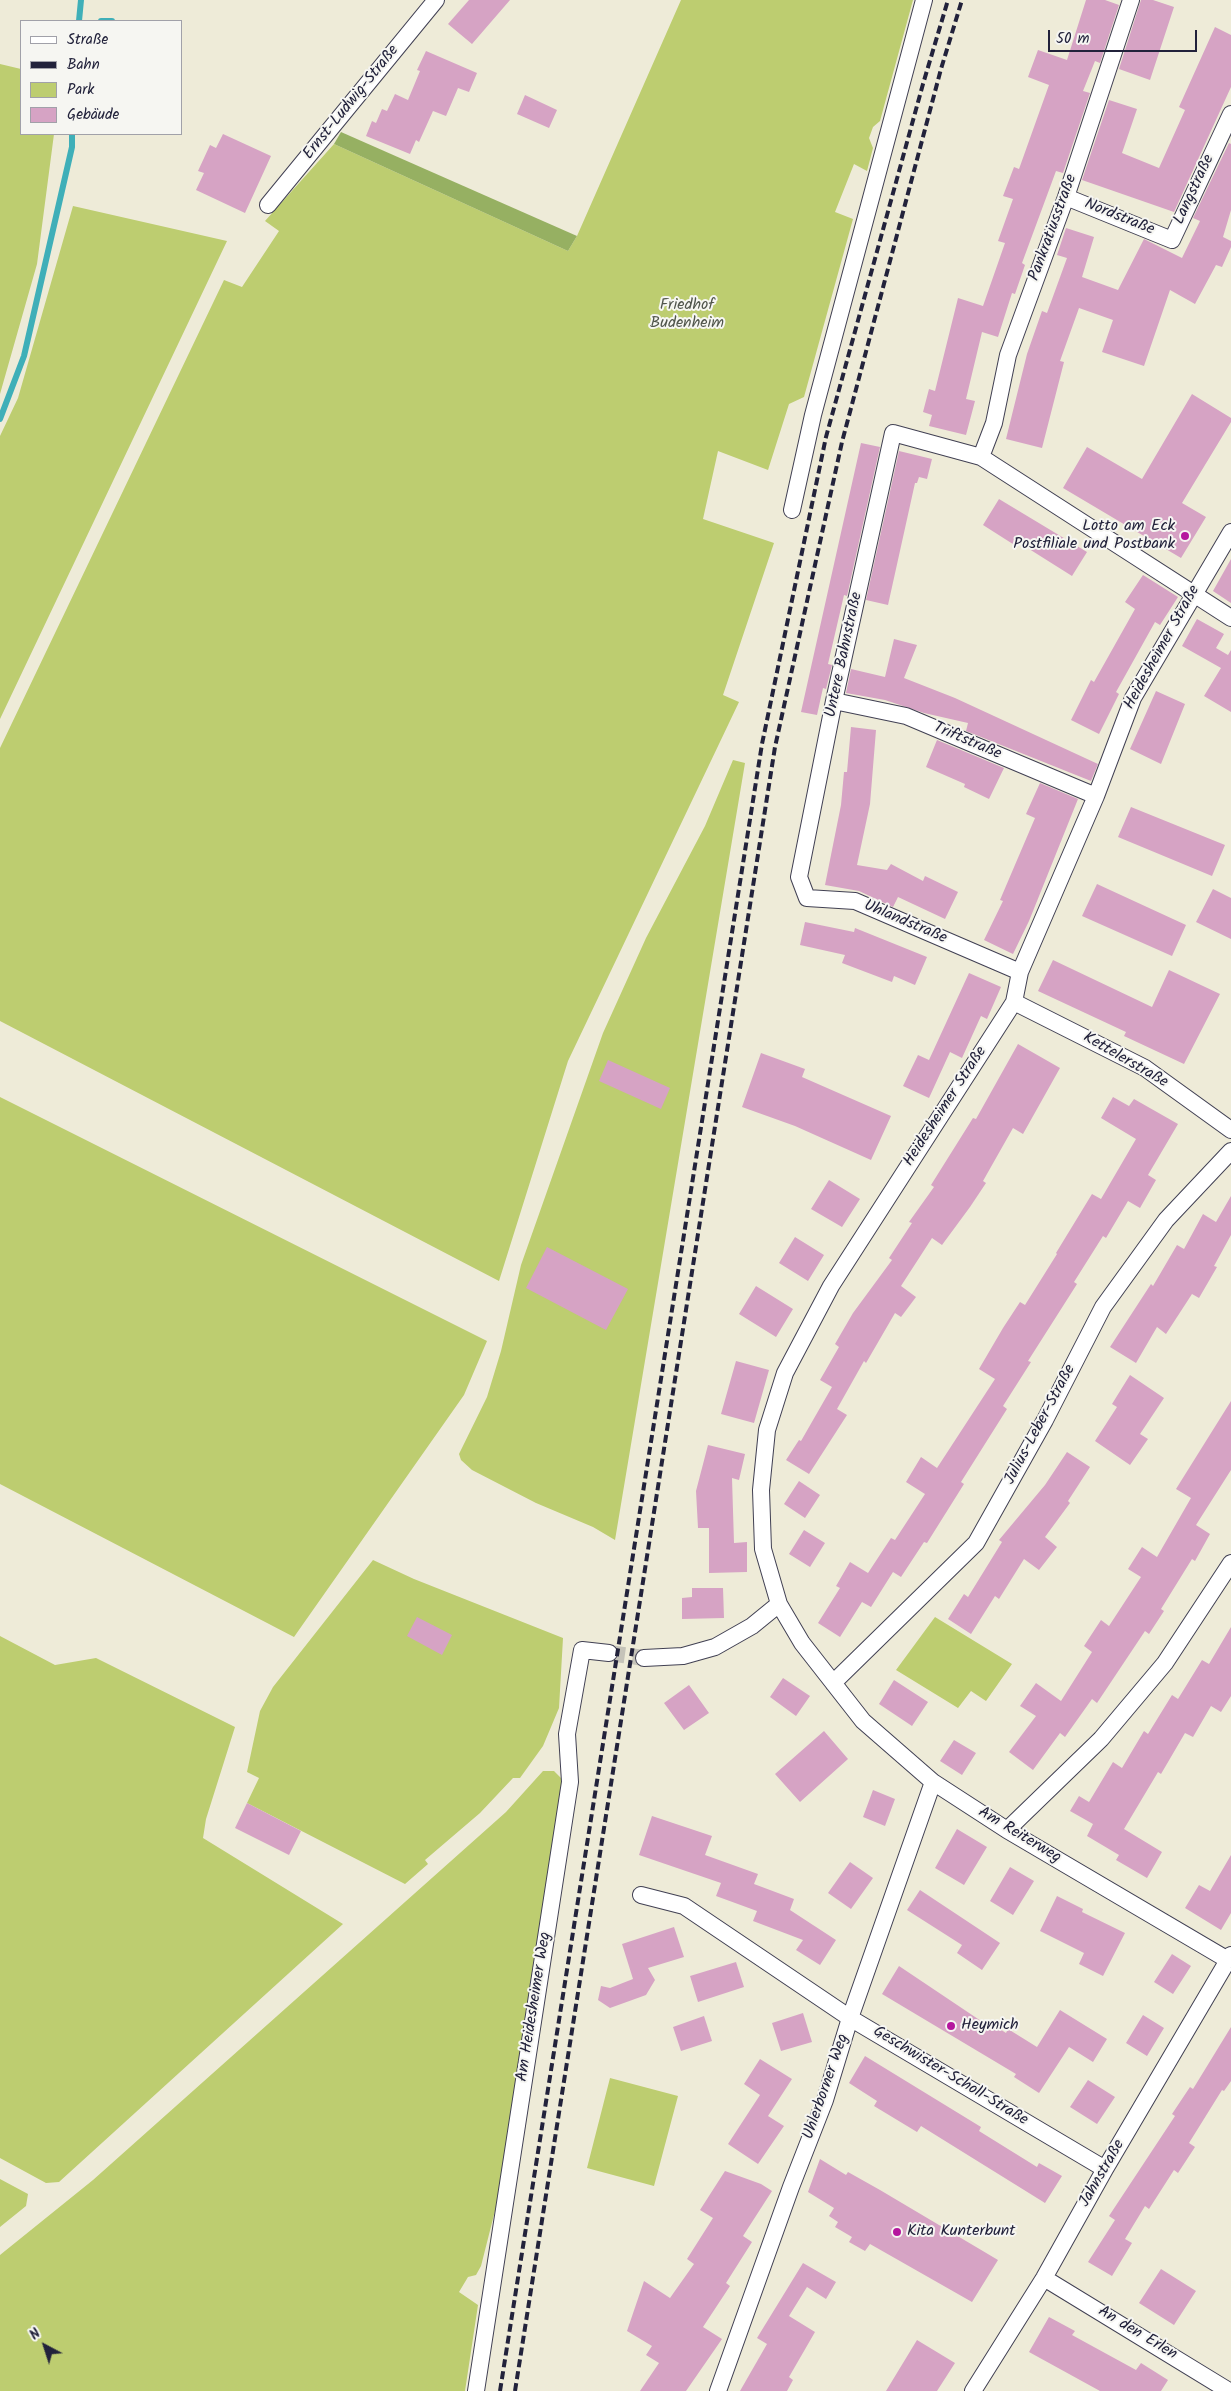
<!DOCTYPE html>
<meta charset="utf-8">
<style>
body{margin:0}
#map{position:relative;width:1231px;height:2391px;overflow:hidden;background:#eeebd8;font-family:Kalam,sans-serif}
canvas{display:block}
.legend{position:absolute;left:20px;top:20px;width:162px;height:115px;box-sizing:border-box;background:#f6f6f2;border:1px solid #a1a1a9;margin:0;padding:6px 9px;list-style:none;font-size:15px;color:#22223b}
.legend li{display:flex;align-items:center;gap:10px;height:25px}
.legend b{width:25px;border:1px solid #a1a1a9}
.north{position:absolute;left:20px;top:2321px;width:50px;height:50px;-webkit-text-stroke:4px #f6f6f2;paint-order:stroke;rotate:320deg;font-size:14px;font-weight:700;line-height:20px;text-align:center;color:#22223b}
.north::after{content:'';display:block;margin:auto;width:18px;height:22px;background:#22223b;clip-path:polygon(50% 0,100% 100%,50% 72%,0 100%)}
.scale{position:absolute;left:1048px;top:30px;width:149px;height:22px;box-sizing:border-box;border:2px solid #22223b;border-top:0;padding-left:6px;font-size:15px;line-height:18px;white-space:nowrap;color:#22223b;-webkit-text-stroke:4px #f6f6f2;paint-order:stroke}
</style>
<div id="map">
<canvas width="1231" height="2391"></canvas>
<ul class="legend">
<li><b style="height:6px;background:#fff"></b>Straße</li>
<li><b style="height:6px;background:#22223b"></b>Bahn</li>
<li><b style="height:14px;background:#bdcd70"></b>Park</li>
<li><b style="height:14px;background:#d6a3c4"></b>Gebäude</li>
</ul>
<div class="north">N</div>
<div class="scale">50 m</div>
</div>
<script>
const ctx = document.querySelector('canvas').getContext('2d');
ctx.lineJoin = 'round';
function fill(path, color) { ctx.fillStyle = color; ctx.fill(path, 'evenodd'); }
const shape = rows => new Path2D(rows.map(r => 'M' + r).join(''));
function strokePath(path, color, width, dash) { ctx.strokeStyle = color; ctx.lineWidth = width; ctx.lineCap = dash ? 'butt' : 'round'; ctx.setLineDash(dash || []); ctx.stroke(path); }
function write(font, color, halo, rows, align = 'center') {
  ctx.font = font + ' Kalam,sans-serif'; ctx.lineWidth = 4; ctx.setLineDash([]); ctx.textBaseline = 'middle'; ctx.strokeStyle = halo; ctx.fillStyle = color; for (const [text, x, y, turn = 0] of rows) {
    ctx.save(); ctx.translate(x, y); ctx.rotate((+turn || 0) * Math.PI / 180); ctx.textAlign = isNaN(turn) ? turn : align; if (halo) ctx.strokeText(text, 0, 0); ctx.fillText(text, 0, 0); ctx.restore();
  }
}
const green = shape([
 [681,0,913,0,880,121,873,127,869,138,873,148,867,171,854,164,835,212,853,219,804,397,789,404,768,470,718,451,703,519,774,543,723,695,739,702,568,1061,499,1281,0,1021,0,748,224,280,242,287,279,231,265,221,334,144,568,251,577,236],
 [0,64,21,69,21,134,54,134,37,264,0,394],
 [73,206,227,241,0,719,0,436,18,398],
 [733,760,745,763,615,1540,593,1527,536,1503,472,1470,461,1460,459,1454,487,1397,501,1351,521,1265,603,1033,646,938,705,826],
 [0,1097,487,1341,464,1395,294,1637,0,1484],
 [373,1560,414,1579,563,1638,559,1708,543,1746,520,1778,513,1778,480,1813,425,1860,428,1864,405,1884,247,1803,259,1778,247,1772,260,1711,273,1687],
 [935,1617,1012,1664,986,1701,971,1691,958,1708,896,1670],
 [0,1636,55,1665,96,1658,235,1727,206,1819,203,1838,343,1924,59,2182,46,2183,0,2158],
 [543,1771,554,1771,563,1780,500,2191,481,2266,476,2275,468,2277,459,2292,478,2305,465,2391,0,2391,0,2255,93,2180,506,1812],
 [610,2078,678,2096,654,2186,587,2168],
 [0,2179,28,2194,26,2206,0,2227]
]);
const forest = shape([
 [341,132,577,236,568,251,334,144]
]);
const stream = shape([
 [79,21,81,0],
 [101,21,112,21],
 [0,419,24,356,72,147,72,134]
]);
const building = shape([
 [469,0,510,0,472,44,448,24],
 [1086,0,1105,0,1119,5,1100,63,1095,61,1083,91,1090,93,1063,173,1056,171,1022,263,1025,265,1015,294,1012,293,998,337,982,332,966,399,975,401,966,435,929,426,932,415,923,412,929,389,935,391,958,298,983,306,1005,243,998,241,1013,199,1003,196,1014,167,1019,169,1049,85,1028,77,1038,50,1067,60],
 [1141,0,1153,0,1174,7,1150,80,1119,69],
 [1215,27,1231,35,1231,87,1174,212,1082,180,1109,100,1137,109,1122,153,1159,168,1185,110,1179,107],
 [426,51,477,73,469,92,458,88,446,116,433,111,419,142,416,140,410,154,366,136,372,121,376,123,382,109,387,111,395,94,408,100,420,71,417,70],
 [525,95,557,110,549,128,517,114],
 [223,134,271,156,245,213,196,190,204,173,198,171,210,145,216,148],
 [1229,143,1231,144,1231,210,1223,237,1231,241,1231,247,1222,267,1216,265,1195,304,1170,290,1144,366,1102,352,1113,320,1079,308,1060,361,1064,362,1042,448,1006,439,1027,354,1042,311,1047,313,1067,258,1057,255,1066,228,1094,237,1082,277,1118,290,1144,239,1182,258,1200,221,1193,218],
 [1192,394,1231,418,1231,422,1182,503,1206,517,1181,558,1063,488,1087,447,1142,479],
 [861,443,880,447,847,596,844,595,828,664,832,665,826,689,823,688,817,715,801,712],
 [899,451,932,459,927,479,919,477,917,483,915,483,888,605,866,600],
 [999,499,1087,552,1072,576,1018,542,1016,546,983,525],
 [1231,559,1231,603,1213,591],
 [1143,575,1178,597,1160,625,1155,622,1116,692,1119,694,1099,734,1071,720,1091,680,1094,682,1135,609,1125,602],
 [1197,619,1224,634,1216,648,1228,655,1231,650,1231,712,1204,696,1221,668,1182,646],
 [894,639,917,645,904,678,955,698,1098,764,1091,781,966,731,968,723,924,713,885,700,846,693,851,669,885,677],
 [1156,691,1185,704,1161,764,1130,749],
 [851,727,876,730,870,804,857,865,887,870,891,864,923,881,925,876,958,892,945,919,898,897,893,907,859,891,825,885,841,805,844,772,847,772],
 [937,740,1004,768,989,799,964,787,965,784,926,767],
 [1040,783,1078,799,1029,921,1013,954,984,940,1003,901,1000,900,1035,818,1026,814],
 [1131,807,1225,845,1212,876,1118,837],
 [1097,884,1186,925,1172,956,1082,916],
 [1213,889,1231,898,1231,939,1196,922],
 [805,922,854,932,855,928,927,957,915,985,894,976,892,982,842,963,845,955,800,945],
 [1053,960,1152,1007,1169,970,1220,994,1184,1064,1124,1036,1126,1032,1038,991],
 [969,973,1001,987,987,1019,981,1016,962,1058,950,1052,929,1098,903,1086,918,1055,929,1060],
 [1018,1044,1060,1068,1023,1134,1013,1128,983,1181,986,1183,970,1207,942,1245,932,1238,901,1286,916,1297,901,1317,895,1313,866,1363,864,1361,837,1409,847,1415,809,1474,786,1460,799,1440,801,1441,832,1387,820,1380,839,1347,835,1344,853,1313,892,1260,889,1258,912,1223,909,1222,934,1187,931,1185,973,1118,976,1119],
 [761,1053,805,1069,802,1077,891,1116,871,1160,795,1126,742,1107],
 [608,1060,670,1088,661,1109,599,1081],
 [1113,1097,1129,1106,1134,1099,1178,1124,1148,1175,1156,1180,1140,1208,1128,1201,1106,1238,1103,1236,1074,1282,1077,1284,1028,1361,1031,1362,1003,1406,1007,1409,961,1482,964,1484,927,1543,924,1542,901,1577,893,1572,871,1607,862,1602,840,1637,818,1623,840,1588,836,1586,850,1562,868,1573,891,1538,895,1540,925,1494,906,1482,921,1457,937,1468,995,1379,979,1369,1003,1328,1020,1302,1025,1305,1057,1254,1056,1253,1092,1194,1101,1199,1136,1139,1101,1118],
 [829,1180,860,1199,842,1227,811,1209],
 [1231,1196,1231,1235,1214,1266,1217,1267,1199,1298,1192,1294,1166,1334,1157,1327,1136,1363,1110,1347,1151,1284,1153,1286,1177,1245,1184,1249,1203,1214,1216,1222],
 [795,1237,824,1255,808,1281,779,1263],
 [547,1247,628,1289,606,1330,526,1288],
 [756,1286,793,1309,776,1337,739,1314],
 [736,1361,769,1370,754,1423,721,1414],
 [1130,1375,1164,1398,1140,1434,1148,1439,1130,1465,1095,1441,1117,1407,1112,1404],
 [1231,1401,1231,1470,1196,1525,1210,1534,1195,1561,1192,1559,1161,1609,1164,1611,1149,1634,1145,1631,1097,1703,1092,1699,1065,1737,1060,1733,1033,1770,1009,1752,1036,1716,1020,1706,1036,1683,1061,1701,1092,1652,1084,1646,1101,1620,1109,1626,1141,1577,1128,1569,1142,1547,1157,1557,1191,1498,1176,1489],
 [708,1445,745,1454,739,1480,732,1478,734,1543,747,1542,747,1572,709,1573,709,1528,698,1528,696,1491],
 [1067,1452,1090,1467,1068,1501,1070,1503,1045,1537,1057,1547,1039,1570,1024,1559,999,1599,995,1596,971,1634,948,1619,964,1594,968,1597,1002,1542,999,1540,1045,1485],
 [799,1481,820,1495,805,1518,784,1504],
 [804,1530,825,1543,810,1567,789,1554],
 [692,1588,723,1588,724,1618,682,1619,682,1598,692,1597],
 [417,1617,452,1635,442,1655,407,1636],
 [1231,1627,1231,1696,1221,1712,1211,1706,1193,1737,1185,1733,1161,1774,1158,1772,1124,1829,1162,1852,1147,1878,1116,1860,1119,1855,1087,1836,1093,1824,1070,1811,1079,1796,1089,1802,1113,1762,1122,1768,1144,1731,1148,1734,1172,1695,1178,1699,1202,1660,1209,1664],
 [783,1678,810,1696,796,1716,770,1697],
 [894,1680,928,1702,912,1726,879,1704],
 [689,1685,709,1713,684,1730,664,1703],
 [824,1731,848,1759,800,1802,775,1774],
 [954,1740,976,1753,962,1775,940,1761],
 [873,1790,895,1799,885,1826,863,1817],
 [247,1803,301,1831,289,1855,235,1828],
 [652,1816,712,1836,705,1855,758,1874,754,1884,794,1899,790,1910,836,1940,820,1965,796,1950,803,1940,753,1921,757,1911,716,1896,721,1883,639,1855],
 [957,1829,987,1847,964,1885,935,1868],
 [1231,1855,1231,1913,1221,1930,1185,1908,1199,1885,1210,1891],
 [850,1862,873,1878,851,1909,828,1893],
 [1010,1867,1034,1881,1013,1915,990,1901],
 [920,1890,1000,1943,982,1970,957,1953,962,1945,907,1910],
 [1057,1896,1083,1909,1082,1912,1125,1933,1103,1976,1079,1964,1084,1953,1040,1931],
 [674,1927,684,1957,648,1968,655,1980,646,1995,610,2008,598,2000,601,1986,610,1988,633,1979,622,1944],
 [1172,1954,1191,1966,1173,1994,1154,1982],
 [736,1962,744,1987,698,2002,690,1976],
 [899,1966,987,2025,989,2022,1006,2033,1008,2029,1037,2047,1060,2010,1107,2039,1093,2062,1069,2047,1039,2093,1014,2077,1016,2074,882,1994],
 [803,2013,812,2042,781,2051,772,2023],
 [1143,2015,1164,2028,1147,2056,1126,2043],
 [704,2016,712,2041,681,2051,673,2027],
 [1231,2027,1231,2081,1224,2091,1222,2090,1189,2143,1195,2147,1178,2173,1174,2170,1149,2209,1145,2206,1125,2239,1132,2243,1112,2276,1088,2262,1115,2220,1109,2216,1175,2116,1172,2114,1190,2087,1193,2089],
 [865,2056,981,2127,979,2131,1037,2167,1039,2163,1062,2176,1045,2203,921,2126,917,2132,874,2106,877,2101,849,2083],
 [760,2059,792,2079,768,2116,784,2126,758,2164,728,2144,760,2095,744,2084],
 [1088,2080,1115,2097,1097,2124,1070,2107],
 [820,2159,846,2175,848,2172,880,2190,998,2260,972,2302,870,2244,865,2251,849,2242,852,2237,835,2227,838,2222,829,2216,834,2208,808,2192],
 [725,2171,761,2184,772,2191,743,2236,752,2242,726,2283,730,2286,703,2327,722,2339,686,2391,640,2391,659,2363,646,2355,652,2346,627,2331,644,2281,670,2298,694,2264,687,2259,713,2218,700,2210],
 [803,2263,836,2282,826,2299,807,2287,789,2316,815,2332,789,2377,793,2380,787,2391,740,2391,767,2344,757,2338],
 [1161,2269,1196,2291,1174,2325,1139,2303],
 [1049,2317,1075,2331,1072,2335,1136,2370,1141,2363,1168,2380,1161,2391,1100,2391,1029,2352],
 [917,2340,955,2363,937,2391,886,2391]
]);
const streetTunnel = shape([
 [609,1653,644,1658]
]);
const street = shape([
 [1066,197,1172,240,1231,114],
 [268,205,436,0],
 [981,457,994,423,1008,355,1066,197,1131,0],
 [792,510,813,415,924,0],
 [834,701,906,716,1096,796],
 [1020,972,855,901,807,898,799,877,834,701,893,433,981,457,1231,618],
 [1014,1002,1145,1068,1231,1130],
 [644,1658,683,1656,715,1647,752,1626,779,1604],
 [833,1683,976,1543,1045,1420,1103,1307,1166,1220,1231,1151],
 [1007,1830,1101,1739,1165,1663,1231,1563],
 [641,1895,684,1906,850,2018,1105,2169],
 [1228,1960,1007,1830,933,1782,863,1721,802,1643,779,1604,763,1549,761,1490,767,1430,785,1373,831,1286,1014,1002,1020,972,1096,796,1133,698,1231,532],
 [1044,2278,1229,2391],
 [476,2391,570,1782,567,1734,582,1650,609,1653],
 [718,2391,791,2187,825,2100,850,2018,933,1782],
 [973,2391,1044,2278,1105,2169,1231,1955]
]);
const rail = shape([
 [500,2391,762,744,826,437,923,84,948,0],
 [515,2391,775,747,842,442,941,69,962,0]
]);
const markers = [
 [1185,536,5,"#b5179e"],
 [951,2026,5,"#b5179e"],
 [897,2232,5,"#b5179e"]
];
const streetNames = [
 ["Ernst-Ludwig-Straße",352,103,-51],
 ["Langstraße",1195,190,-65],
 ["Nordstraße",1119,218,22],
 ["Pankratiusstraße",1054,228,-70],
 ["Heidesheimer Straße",1163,648,-61],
 ["Untere Bahnstraße",845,655,-78],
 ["Triftstraße",967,742,23],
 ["Uhlandstraße",905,923,23],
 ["Kettelerstraße",1125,1061,30],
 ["Heidesheimer Straße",946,1107,-57],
 ["Julius-Leber-Straße",1041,1425,-62],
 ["Am Reiterweg",1019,1836,31],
 ["Am Heidesheimer Weg",535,2007,-81],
 ["Geschwister-Scholl-Straße",950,2077,31],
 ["Uhlerborner Weg",827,2087,-71],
 ["Jahnstraße",1103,2174,-60],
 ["An den Erlen",1137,2334,31]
];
const parkNames = [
 ["Friedhof",687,306],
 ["Budenheim",687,324]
];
const poiNames = [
 ["Lotto am Eck",1175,527,"right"],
 ["Postfiliale und Postbank",1175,545,"right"],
 ["Heymich",961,2026],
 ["Kita Kunterbunt",907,2232]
];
fill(green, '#bdcd70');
fill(forest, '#96b062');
strokePath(stream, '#3fafb8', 6);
fill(building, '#d6a3c4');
strokePath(streetTunnel, '#c5c3b9', 16, [16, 8]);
strokePath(street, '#414053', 18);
strokePath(street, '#fff', 16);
strokePath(rail, '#22223b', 4, [8, 4]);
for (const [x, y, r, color] of markers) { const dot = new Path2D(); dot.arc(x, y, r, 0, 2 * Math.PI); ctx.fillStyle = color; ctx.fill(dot); strokePath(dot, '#f6f6f2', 2); }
write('16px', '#22223b', '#f6f6f2', streetNames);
write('16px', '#50554b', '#f6f6f2', parkNames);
write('16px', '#22223b', '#f6f6f2', poiNames, 'left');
</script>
